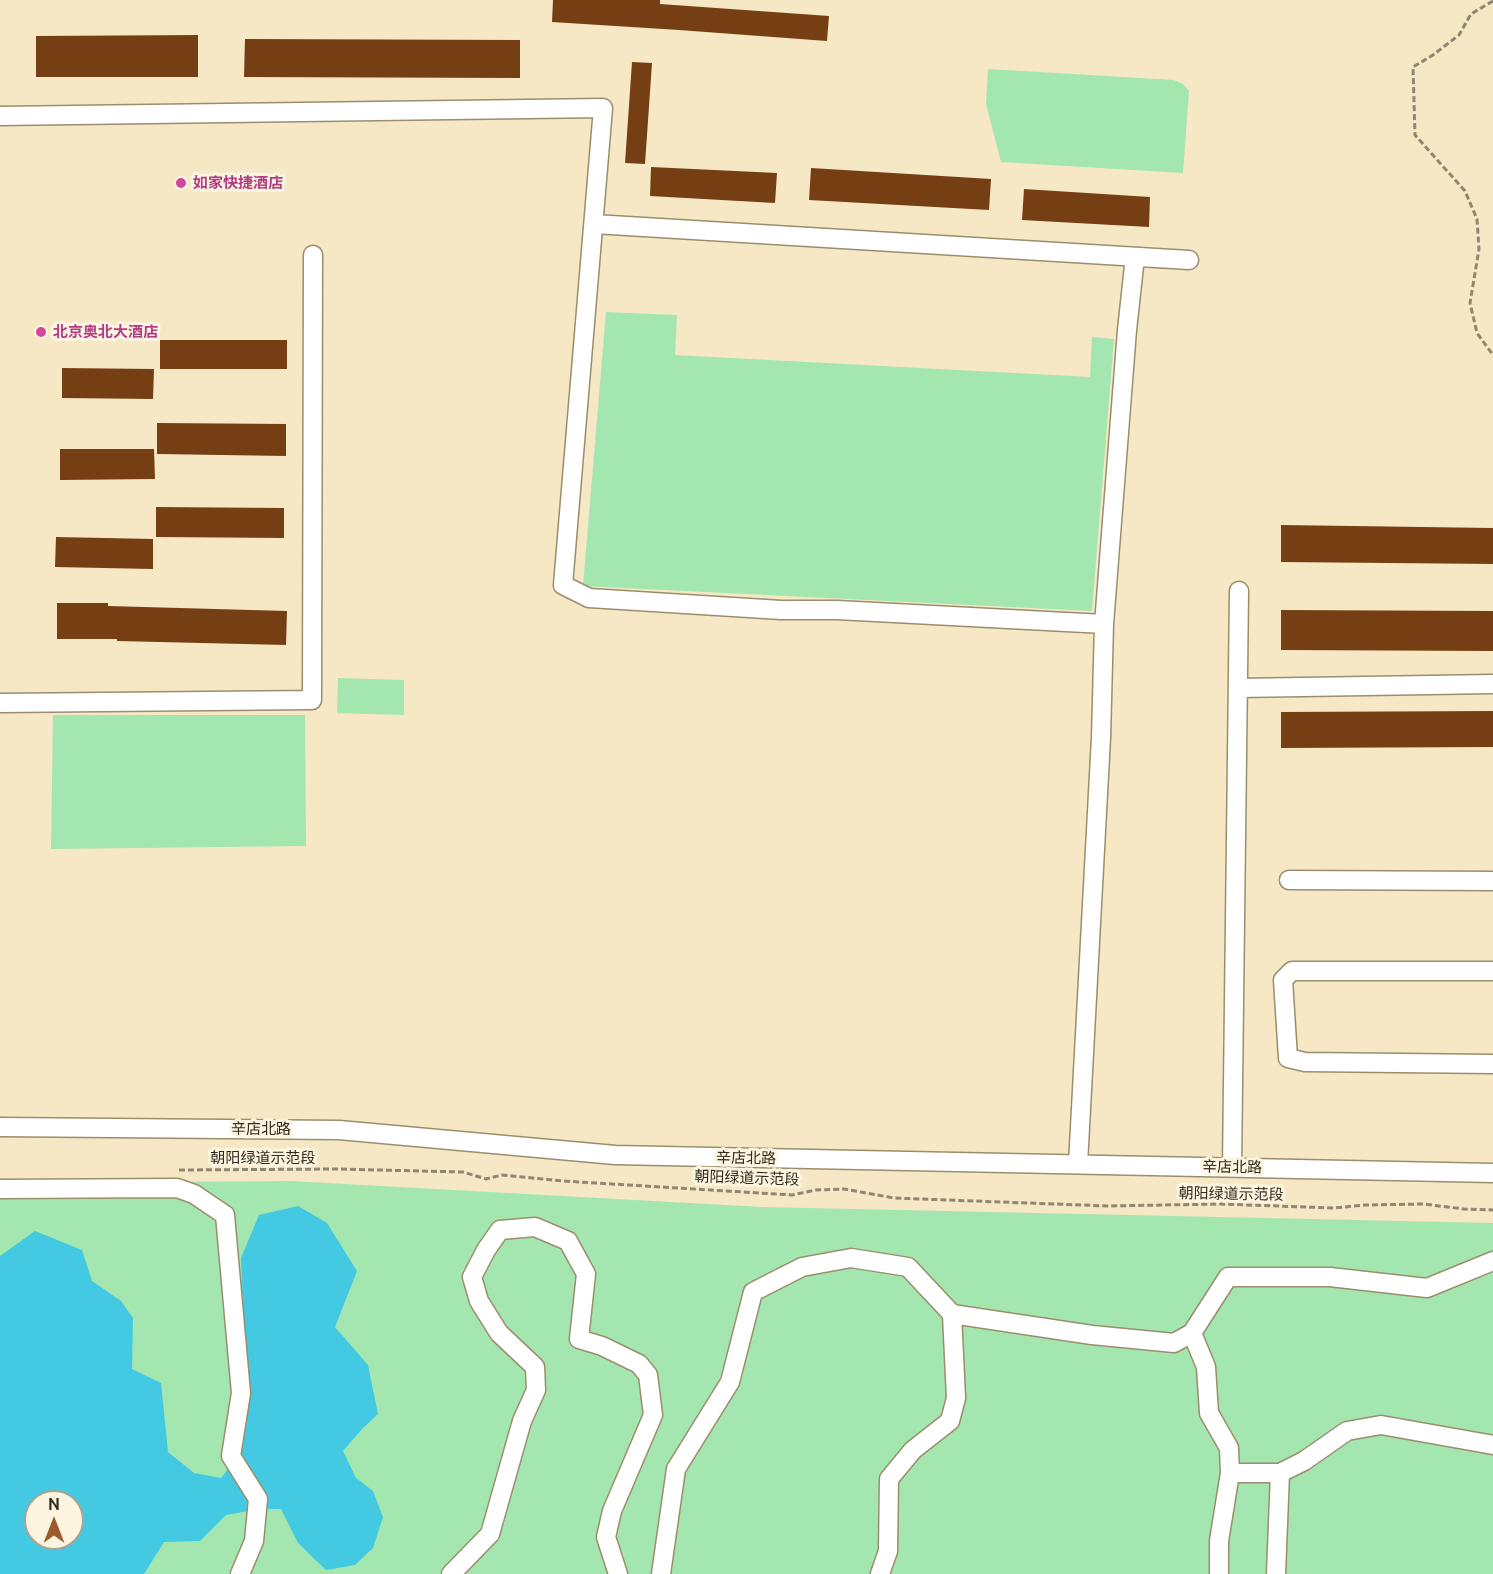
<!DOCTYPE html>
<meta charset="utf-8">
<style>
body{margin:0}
#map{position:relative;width:1493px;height:1574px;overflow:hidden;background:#f6e7c5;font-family:Ubuntu,sans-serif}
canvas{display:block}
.north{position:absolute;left:24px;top:1490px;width:60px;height:60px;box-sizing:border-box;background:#fef5e1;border:2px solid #aca493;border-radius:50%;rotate:0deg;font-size:16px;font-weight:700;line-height:24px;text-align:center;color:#302b1e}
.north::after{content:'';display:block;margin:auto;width:21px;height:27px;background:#9f5a2c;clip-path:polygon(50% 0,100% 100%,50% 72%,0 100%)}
</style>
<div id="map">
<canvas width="1493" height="1574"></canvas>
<div class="north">N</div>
</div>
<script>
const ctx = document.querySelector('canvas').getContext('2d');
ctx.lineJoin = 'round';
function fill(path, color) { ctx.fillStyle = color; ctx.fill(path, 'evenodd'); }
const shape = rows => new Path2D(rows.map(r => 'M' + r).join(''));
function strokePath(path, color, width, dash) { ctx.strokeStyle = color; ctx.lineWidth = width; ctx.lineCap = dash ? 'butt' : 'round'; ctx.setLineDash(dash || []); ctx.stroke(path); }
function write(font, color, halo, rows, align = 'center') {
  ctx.font = font + ' Ubuntu,"Noto Sans SC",sans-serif'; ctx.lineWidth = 6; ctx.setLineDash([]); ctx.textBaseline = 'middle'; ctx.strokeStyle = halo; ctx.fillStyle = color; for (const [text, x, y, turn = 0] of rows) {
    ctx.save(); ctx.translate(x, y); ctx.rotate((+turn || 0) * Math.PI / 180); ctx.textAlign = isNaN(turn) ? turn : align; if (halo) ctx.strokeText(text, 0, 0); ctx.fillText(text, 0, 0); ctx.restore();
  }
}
const green = shape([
 [988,69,1174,80,1183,84,1189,91,1183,173,1001,162,986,104],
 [606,312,677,315,675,355,1090,377,1092,337,1114,339,1092,611,583,586],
 [338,678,404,680,404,715,337,713],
 [53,715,305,715,306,846,51,849],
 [291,1181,762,1207,1493,1223,1493,1574,0,1574,0,1183],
 [36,1502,72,1502,72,1538,36,1538]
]);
const water = shape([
 [298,1206,327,1223,357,1271,335,1327,368,1365,378,1414,363,1428,343,1451,356,1478,373,1491,383,1517,373,1548,355,1565,326,1570,298,1543,281,1509,259,1509,226,1515,200,1541,164,1542,144,1574,0,1574,0,1256,35,1231,82,1250,92,1281,121,1301,133,1318,132,1369,161,1383,168,1452,194,1473,221,1478,239,1454,247,1411,241,1258,259,1215],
 [36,1502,72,1502,72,1538,36,1538]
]);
const building = shape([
 [553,0,660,0,660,4,829,16,827,41,679,30,552,22],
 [198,35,198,77,36,77,36,36],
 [245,39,520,40,520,78,244,77],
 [632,62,652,63,645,164,625,163],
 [651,167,777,173,775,203,650,196],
 [811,168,991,179,989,210,809,200],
 [1024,189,1150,197,1149,227,1022,220],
 [160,340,287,340,287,369,160,369],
 [62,368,154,369,153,399,62,398],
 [157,423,286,424,286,456,157,454],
 [60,449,154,449,155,479,60,480],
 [156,507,284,508,284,538,156,537],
 [1281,525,1493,528,1493,564,1281,562],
 [56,537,153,539,153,569,55,567],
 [57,603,108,603,108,606,287,611,286,645,117,641,117,639,57,639],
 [1281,610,1493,611,1493,651,1281,650],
 [1493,711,1493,747,1281,748,1281,712]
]);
const path = shape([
 [1493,1,1471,14,1459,35,1433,55,1413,67,1415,135,1465,191,1477,219,1479,249,1470,303,1477,333,1493,355],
 [179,1170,336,1169,463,1172,486,1179,502,1175,563,1181,792,1195,816,1190,844,1189,894,1198,1108,1206,1220,1204,1334,1208,1365,1205,1423,1204,1464,1209,1493,1210]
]);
const minor = shape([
 [0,116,603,108,563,585,589,598,781,610,837,610,1104,624],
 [594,224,1189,260],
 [1238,688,1493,684],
 [0,703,312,700,313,255],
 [1289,880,1493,881],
 [1493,971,1292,971,1283,980,1288,1058,1305,1062,1493,1064],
 [0,1127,339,1130,615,1155,1493,1173],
 [1078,1164,1101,738,1104,624,1127,330,1135,257],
 [1232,1167,1239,591],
 [0,1189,177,1188,194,1194,225,1215,241,1393,231,1456,258,1499,254,1541,240,1574],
 [952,1314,1092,1335,1174,1343,1192,1333,1228,1277,1330,1277,1427,1288,1493,1261],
 [1192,1333,1206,1367,1209,1413,1229,1448,1230,1473,1219,1541,1219,1574],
 [1230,1473,1280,1473,1304,1461,1347,1431,1381,1425,1493,1445],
 [451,1574,490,1534,522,1421,536,1390,535,1367,499,1333,479,1301,472,1277,486,1250,500,1230,535,1227,568,1241,586,1274,579,1339,602,1346,639,1364,648,1375,653,1415,612,1511,606,1537,618,1574],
 [661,1574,676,1469,730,1382,753,1292,802,1267,851,1258,908,1267,952,1314,956,1398,950,1421,913,1450,889,1479,888,1551,880,1574],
 [1276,1574,1280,1473]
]);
const markers = [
 [181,183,6,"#d1479c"],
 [41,332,6,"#d1479c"]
];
const hotelNames = [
 ["如家快捷酒店",193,183],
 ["北京奥北大酒店",53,332]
];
const streetNames = [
 ["辛店北路",261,1129],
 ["朝阳绿道示范段",263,1158],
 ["辛店北路",746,1158,1],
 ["辛店北路",1232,1167,1],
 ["朝阳绿道示范段",747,1178,2],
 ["朝阳绿道示范段",1231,1194,1]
];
fill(green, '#a4e6af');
fill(water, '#43c9e1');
fill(building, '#763f13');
strokePath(minor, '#9b8e6e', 21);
strokePath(path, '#918770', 3, [6, 3]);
strokePath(minor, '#fff', 18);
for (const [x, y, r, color] of markers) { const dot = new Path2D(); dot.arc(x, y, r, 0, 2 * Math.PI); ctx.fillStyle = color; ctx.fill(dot); strokePath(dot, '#fef5e1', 2); }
write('bold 15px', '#b23c85', '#fef5e1', hotelNames, 'left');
write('15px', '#302b1e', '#fef5e1', streetNames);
</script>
